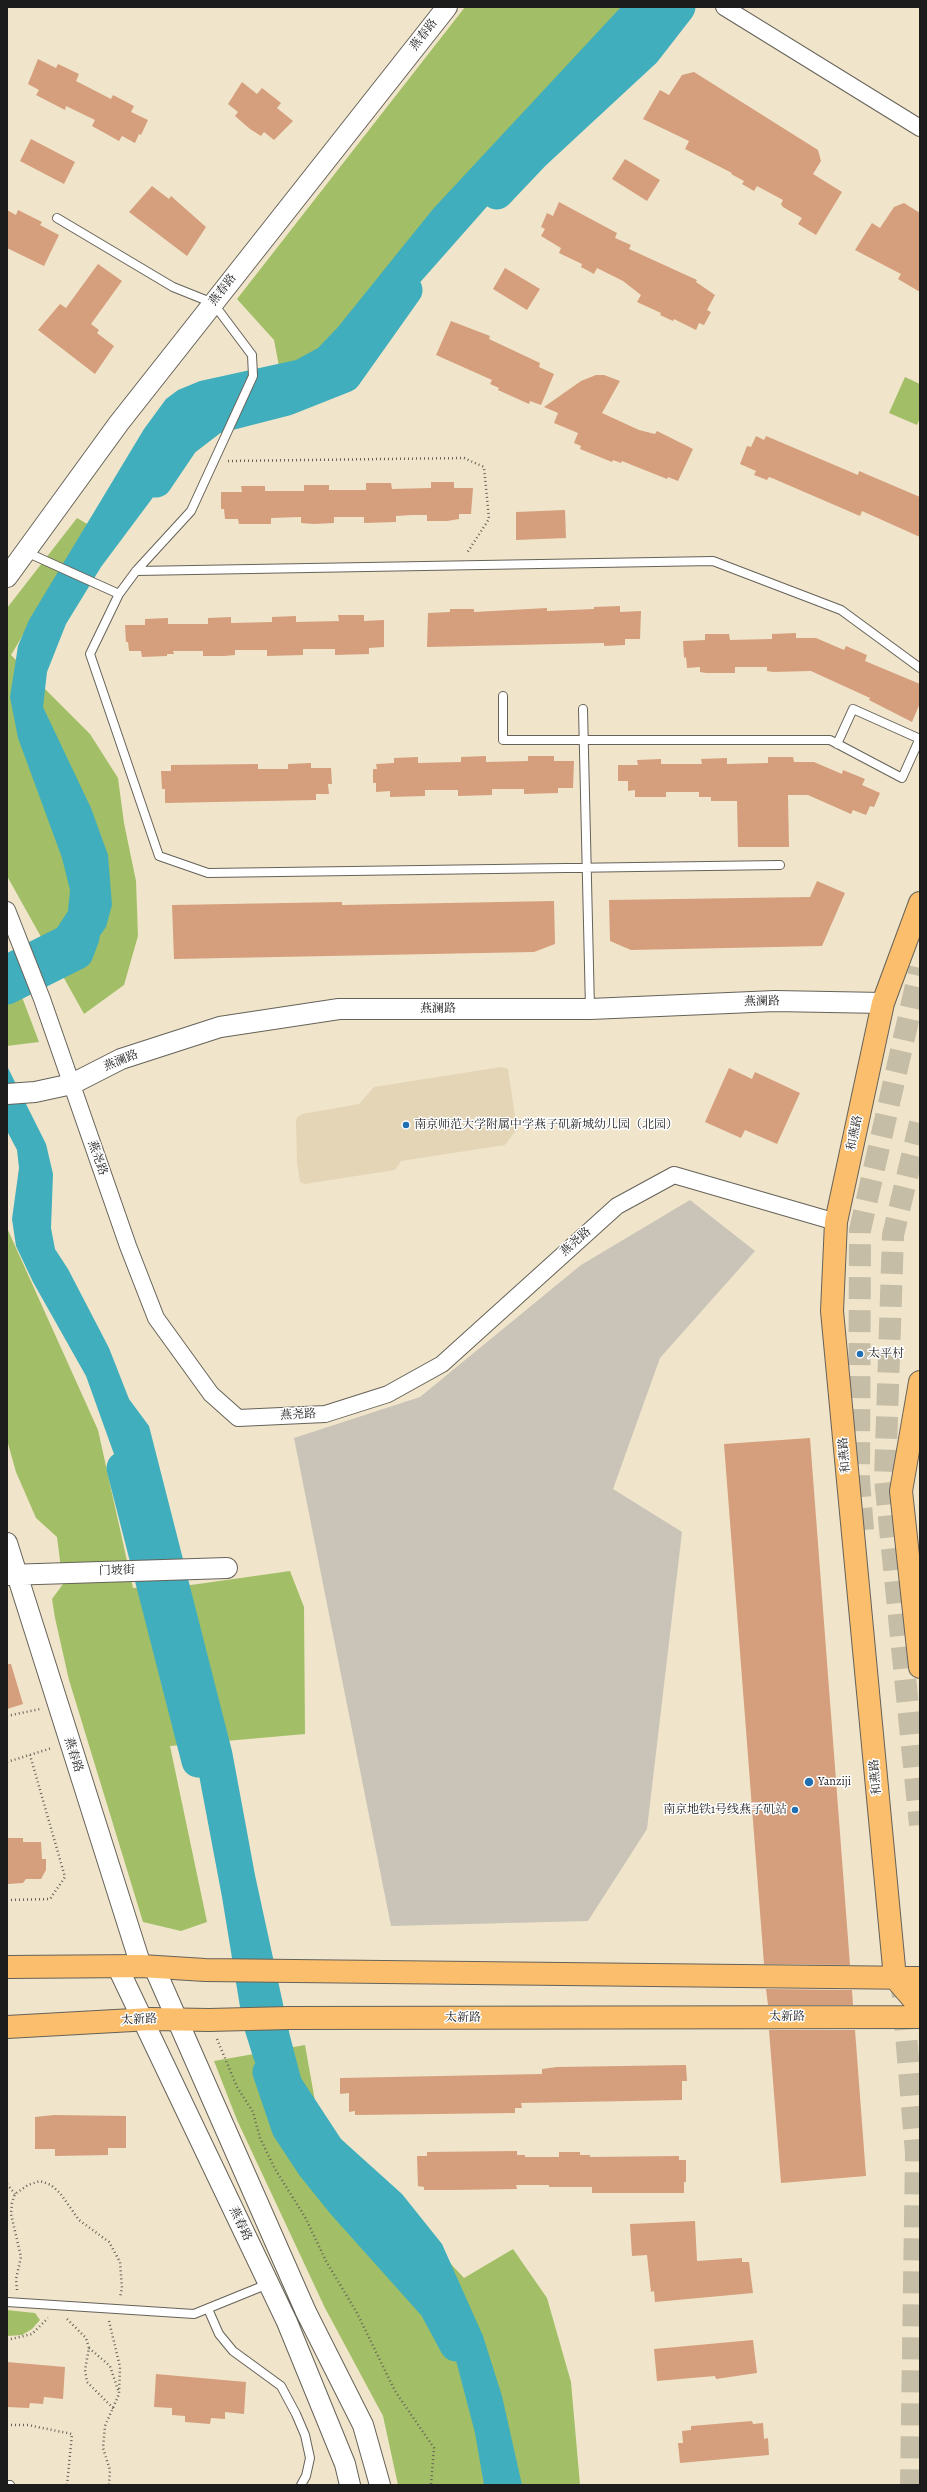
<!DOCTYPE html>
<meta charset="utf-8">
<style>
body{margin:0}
#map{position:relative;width:927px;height:2492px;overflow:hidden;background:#f0e5ca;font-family:Alegreya,serif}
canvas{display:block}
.frame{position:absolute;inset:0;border:8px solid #1c1c1c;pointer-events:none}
</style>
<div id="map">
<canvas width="927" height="2492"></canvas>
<div class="frame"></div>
</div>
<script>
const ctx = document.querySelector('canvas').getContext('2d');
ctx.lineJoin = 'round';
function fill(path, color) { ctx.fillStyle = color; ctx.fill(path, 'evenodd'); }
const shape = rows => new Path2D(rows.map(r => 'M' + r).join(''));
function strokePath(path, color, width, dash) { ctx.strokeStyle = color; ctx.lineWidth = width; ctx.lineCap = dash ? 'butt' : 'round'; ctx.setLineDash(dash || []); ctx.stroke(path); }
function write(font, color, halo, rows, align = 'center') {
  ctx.font = font + ' Alegreya,"Noto Serif SC",serif'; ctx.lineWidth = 3; ctx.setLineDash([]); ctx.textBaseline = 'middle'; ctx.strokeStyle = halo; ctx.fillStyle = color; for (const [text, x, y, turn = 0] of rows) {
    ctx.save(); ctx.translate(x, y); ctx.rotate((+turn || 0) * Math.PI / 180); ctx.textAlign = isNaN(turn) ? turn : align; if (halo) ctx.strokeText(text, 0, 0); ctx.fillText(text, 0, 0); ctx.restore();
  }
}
const built = shape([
 [501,1067,508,1069,517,1129,505,1145,401,1161,395,1170,305,1184,300,1182,297,1163,296,1122,297,1117,302,1114,359,1104,374,1087]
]);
const industrial = shape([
 [690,1200,755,1251,660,1358,613,1489,682,1532,647,1829,588,1921,391,1926,294,1438,420,1397,581,1265]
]);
const green = shape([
 [465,7,627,7,312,358,279,366,274,340,237,299],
 [905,377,920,384,920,418,917,425,889,413],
 [77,518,89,525,11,655,90,734,118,778,124,823,136,881,138,936,124,985,84,1014,7,876,7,608],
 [7,957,11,968,39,1042,7,1046],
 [7,1228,98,1430,133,1588,191,1585,290,1571,304,1607,305,1734,170,1746,207,1922,181,1931,143,1922,69,1680,55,1618,52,1599,63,1584,57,1537,36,1518,16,1472,7,1440],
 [305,2045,315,2101,348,2153,464,2278,513,2249,547,2298,571,2382,580,2485,398,2485,383,2416,325,2308,237,2120,214,2061],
 [7,2310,35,2313,40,2320,32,2329,22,2335,7,2336]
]);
const water = shape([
 [621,7,675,7,590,90,347,365,333,377,325,382,220,409,201,418,181,442,160,488,101,567,66,624,47,672,43,707,91,808,108,855,112,905,106,927,92,947,77,956,9,982,7,986,7,953,57,928,68,911,70,890,62,858,18,738,10,697,18,646,29,620,144,429,166,399,178,390,200,381,296,360,318,348,338,327,433,209],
 [7,1066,46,1144,53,1174,51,1228,55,1249,68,1269,109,1348,129,1399,149,1426,232,1751,255,1875,290,2036,301,2078,341,2139,402,2194,442,2244,483,2336,502,2396,522,2485,484,2485,475,2433,452,2345,425,2285,397,2245,309,2155,292,2133,254,2060,243,2025,222,1897,185,1701,138,1521,86,1376,33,1282,16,1246,12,1219,19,1168,17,1150,7,1131]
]);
const river = shape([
 [497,193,534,154,644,52,679,7],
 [156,481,183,441,213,418,287,399,345,376,406,290],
 [7,988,77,953,83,937],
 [123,1468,198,1761],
 [269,2072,288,2128,313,2166,342,2202,435,2306,456,2345]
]);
const building = shape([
 [38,59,56,68,58,64,79,74,76,81,111,99,113,95,134,106,131,112,148,120,141,135,139,134,135,143,122,136,119,141,92,126,95,120,66,106,65,110,36,95,39,90,28,84],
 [694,72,818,150,821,161,813,174,842,192,816,235,798,224,802,218,783,207,781,204,783,200,757,186,754,191,742,184,744,181,731,174,732,173,685,149,689,141,643,119,660,90,669,95,682,75],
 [242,82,257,94,262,88,281,103,277,108,293,121,274,140,264,132,261,136,250,129,235,116,238,112,228,104],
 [31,139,75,162,64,184,20,161],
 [625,159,660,180,647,201,612,179],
 [152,186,169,199,171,196,206,227,187,256,129,212],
 [559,202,617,233,615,238,631,245,629,249,697,280,696,282,715,295,707,310,711,312,704,325,699,323,696,330,674,319,673,321,660,315,661,313,637,302,641,295,623,281,597,268,594,274,581,267,582,264,559,253,561,248,541,236,545,229,541,227,547,213,553,216],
 [904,203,920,213,920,292,898,279,901,274,855,250,872,223,880,228,894,207],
 [7,210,16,215,18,210,42,222,40,225,59,235,44,266,7,248],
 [98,264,122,281,91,324,99,330,97,333,114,346,95,374,38,330,60,304,66,308],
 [505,268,540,289,527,310,493,289],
 [451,321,490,336,489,339,540,363,539,367,554,374,541,405,530,401,529,404,498,390,499,388,490,384,492,380,436,355],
 [596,375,604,375,620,381,602,413,639,430,655,434,657,431,693,449,678,481,668,477,667,479,622,461,621,463,613,460,612,462,580,449,581,446,574,443,578,433,554,423,558,413,544,407,581,381],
 [756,436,764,440,766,436,858,475,859,471,920,497,920,537,862,511,860,516,772,478,769,477,767,480,754,475,756,471,740,464,747,446,751,447],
 [431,482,454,482,454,488,473,488,471,514,459,514,459,519,447,521,427,521,427,515,412,515,396,516,396,522,364,523,364,517,334,517,334,523,314,524,301,523,301,517,271,518,271,524,239,524,238,519,225,519,224,509,221,509,221,492,242,492,241,486,265,486,265,491,304,491,304,485,329,485,329,490,366,490,366,483,391,483,392,489,431,488],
 [565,510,566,538,516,540,516,512],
 [620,606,620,612,641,611,640,639,625,639,625,645,604,646,604,643,427,647,428,613,450,612,450,609,474,609,474,612,547,608,547,611,594,609,594,607],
 [338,615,364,615,364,621,384,620,384,647,369,648,369,654,335,655,335,649,303,649,303,655,267,656,267,650,235,650,235,655,224,656,203,656,203,651,173,651,174,654,167,654,167,656,142,657,141,651,129,651,128,642,126,642,125,625,145,625,145,619,168,618,168,624,208,624,208,618,231,617,231,623,272,622,272,617,296,616,296,622,339,621],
 [796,633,796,638,816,638,844,650,846,646,867,655,865,661,920,684,920,703,912,722,869,700,870,698,811,671,773,672,767,671,767,667,735,667,735,673,706,673,700,672,700,667,687,668,686,657,684,658,683,641,705,640,705,634,729,634,730,640,772,639,772,634],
 [486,756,486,762,528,761,528,756,554,756,554,761,574,761,573,788,558,788,558,793,524,794,524,789,492,789,492,795,458,796,458,790,425,790,425,796,390,797,390,791,376,792,376,783,373,783,373,769,377,769,376,764,394,763,394,758,418,757,418,763,461,762,461,757],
 [768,757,793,757,794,762,814,762,842,774,843,770,865,779,862,785,880,793,874,807,870,806,866,815,853,810,851,814,808,795,788,795,789,847,738,847,737,801,711,801,711,797,699,797,699,792,666,792,666,797,635,797,635,790,628,791,628,781,618,781,618,765,638,765,637,760,661,759,661,764,702,764,701,759,727,758,727,764,768,763],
 [311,763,311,768,331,768,332,784,328,784,329,794,316,794,316,800,165,803,165,789,162,789,161,771,171,771,171,765,258,764,258,769,288,769,288,764],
 [817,881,845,893,822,946,631,950,610,941,609,900,810,897],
 [554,901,555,944,534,952,174,959,172,905,342,902,342,905],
 [729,1068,752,1079,755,1072,800,1093,777,1144,745,1130,741,1138,705,1122],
 [810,1438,850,1965,764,1964,724,1444],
 [7,1664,11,1664,23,1704,7,1709],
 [7,1838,23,1838,23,1842,41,1842,42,1859,46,1859,46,1870,41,1879,26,1879,23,1883,8,1884],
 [766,1989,852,1990,853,2005,768,2005],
 [769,2030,855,2030,866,2176,781,2183],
 [686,2065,687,2081,682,2081,682,2100,521,2103,522,2108,515,2108,515,2113,355,2115,355,2111,349,2112,349,2093,340,2094,340,2078,542,2074,542,2069,557,2067],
 [54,2115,126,2116,126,2148,108,2148,108,2155,55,2156,55,2149,35,2149,35,2117],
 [517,2151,517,2155,525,2155,525,2157,559,2157,559,2152,580,2152,580,2155,590,2155,590,2157,679,2156,679,2160,686,2160,686,2182,684,2182,684,2193,592,2193,592,2187,549,2187,549,2185,516,2185,517,2189,451,2190,424,2190,424,2187,418,2186,417,2156,427,2156,427,2152],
 [695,2221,697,2261,742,2258,742,2262,749,2262,753,2293,655,2302,654,2291,651,2292,647,2255,632,2256,630,2224],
 [753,2340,757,2373,716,2379,715,2376,657,2381,654,2349],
 [7,2362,65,2367,63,2399,44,2397,43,2404,30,2403,29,2408,7,2407],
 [156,2374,246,2382,244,2414,225,2412,225,2419,211,2418,210,2424,185,2422,185,2416,172,2415,172,2408,154,2407],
 [752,2421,753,2424,763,2423,764,2439,768,2438,769,2455,680,2463,678,2443,683,2443,682,2431,691,2430,691,2426]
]);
const trunkTunnel = shape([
 [920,1123,893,1235,885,1479,920,1825],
 [863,1530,859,1479,860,1230,920,968],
 [901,1975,916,2153,911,2485]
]);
const path = shape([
 [228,461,464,458,484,467,489,519,467,553],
 [7,1716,40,1709],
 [7,1762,52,1748],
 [7,1900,50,1899,65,1877,30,1755],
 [217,2039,237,2087,253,2112,260,2138,275,2169,305,2217,326,2261,357,2313,395,2391,434,2448,431,2485],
 [7,2184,15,2194],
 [17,2290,16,2279,21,2257,11,2214,12,2203,15,2194,28,2185,40,2181,51,2185,60,2193,79,2220,109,2242,120,2262,122,2288,120,2297],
 [67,2319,86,2338,89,2348,85,2370,87,2382,114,2409],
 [109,2321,120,2367,119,2394,105,2426,103,2448,110,2470,109,2485],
 [7,2340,32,2334,48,2318],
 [89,2348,110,2366,118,2390],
 [7,2425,28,2425,72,2434,67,2485]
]);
const service = shape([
 [57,218,173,287,213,303,252,355,253,376,191,511,136,571,119,594,90,654,159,856,208,873,780,865],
 [26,552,119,594],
 [136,571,713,561,841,610,920,668],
 [503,696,503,740,830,740,902,778,920,738],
 [583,709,590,1009],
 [837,744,853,709,920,739],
 [7,2302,194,2314,268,2284],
 [208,2309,219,2334,233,2351,281,2386,296,2414,305,2435,310,2458,306,2476,301,2485],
 [7,2485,10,2485]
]);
const minor = shape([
 [724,7,920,128],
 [7,910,42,999,128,1246,156,1318,211,1394,238,1418,325,1414,388,1394,442,1364,617,1206,674,1175,836,1222]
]);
const tertiary = shape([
 [7,577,119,423,447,7],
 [7,1094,35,1092,72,1084,121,1059,220,1027,339,1009,590,1009,775,1001,883,1003],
 [7,1543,141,1966],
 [7,1575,227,1568],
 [154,1967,306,2312,363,2425,380,2485],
 [118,1968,287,2322,345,2464,350,2485]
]);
const primary = shape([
 [920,903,883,1003,836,1222,832,1311,895,1978,920,2007],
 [920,1382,901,1491,920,1667],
 [7,1967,141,1966,205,1970,920,1978],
 [7,2027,151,2019,209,2020,289,2018,920,2017]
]);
const markers = [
 [406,1125,4,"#1f6fb2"],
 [860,1354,4,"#1f6fb2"],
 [809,1782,5,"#1f6fb2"],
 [795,1810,4,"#1f6fb2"]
];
const streetNames = [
 ["燕春路",424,35,-52],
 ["燕春路",223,290,-52],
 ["燕澜路",762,1002,-1],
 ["燕澜路",438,1009],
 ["燕澜路",121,1061,-22],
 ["和燕路",855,1133,-78],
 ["燕尧路",97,1158,71],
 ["燕尧路",576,1242,-42],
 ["燕尧路",298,1415,-3],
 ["和燕路",845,1455,-95],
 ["门坡街",117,1571,-2],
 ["燕春路",73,1755,72],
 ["和燕路",876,1777,-95],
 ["太新路",787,2017],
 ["太新路",463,2018],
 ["太新路",139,2020,-3],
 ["燕春路",240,2224,64]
];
const poiNames = [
 ["南京师范大学附属中学燕子矶新城幼儿园（北园）",414,1125],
 ["太平村",868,1354],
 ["Yanziji",818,1782],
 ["南京地铁1号线燕子矶站",787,1810,"right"]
];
fill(built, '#e4d5b7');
fill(industrial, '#c9c3b8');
fill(green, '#a2bf67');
fill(water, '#40aebc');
strokePath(river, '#40aebc', 33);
fill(building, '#d59e7c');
strokePath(trunkTunnel, '#c6bda7', 22, [22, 11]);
strokePath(service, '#666259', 10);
strokePath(minor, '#666259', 18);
strokePath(tertiary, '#666259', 22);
strokePath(primary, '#666259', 24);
strokePath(path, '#666259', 2.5, [1, 3]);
strokePath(service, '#fff', 8);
strokePath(minor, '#fff', 16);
strokePath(tertiary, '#fff', 20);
strokePath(primary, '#fabe6d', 22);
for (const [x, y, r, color] of markers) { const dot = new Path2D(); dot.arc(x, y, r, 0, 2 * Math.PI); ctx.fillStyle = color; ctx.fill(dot); strokePath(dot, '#fff', 1.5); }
write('12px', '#1c1c1c', '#fff', streetNames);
write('12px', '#1c1c1c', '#fff', poiNames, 'left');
</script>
